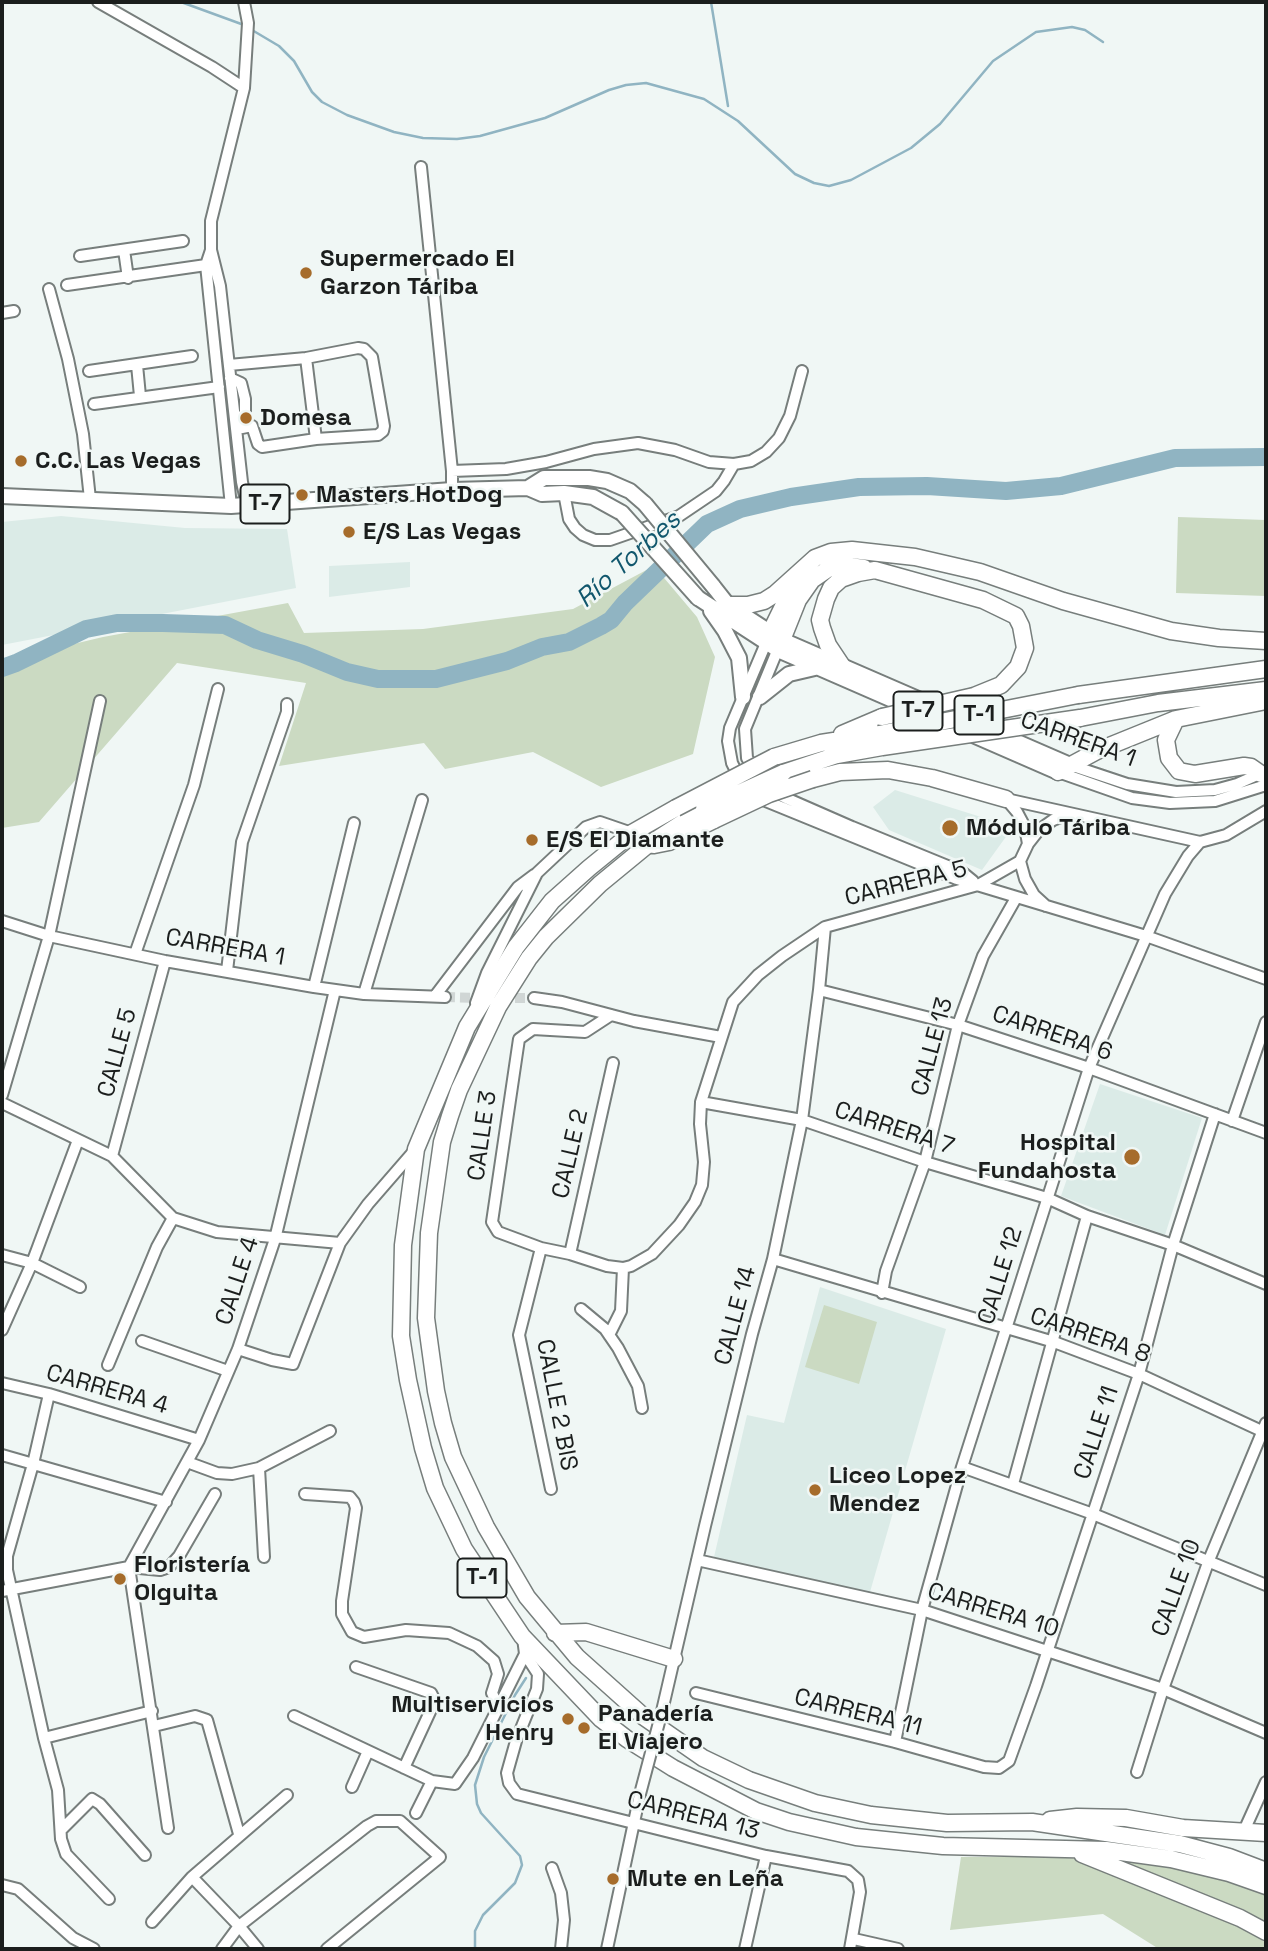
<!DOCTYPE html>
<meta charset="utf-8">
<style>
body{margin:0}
#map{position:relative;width:1268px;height:1951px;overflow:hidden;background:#f0f7f5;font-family:"Space Grotesk",sans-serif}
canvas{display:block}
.frame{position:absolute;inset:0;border:4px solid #1b1e1d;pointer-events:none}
</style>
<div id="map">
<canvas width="1268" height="1951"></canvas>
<div class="frame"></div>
</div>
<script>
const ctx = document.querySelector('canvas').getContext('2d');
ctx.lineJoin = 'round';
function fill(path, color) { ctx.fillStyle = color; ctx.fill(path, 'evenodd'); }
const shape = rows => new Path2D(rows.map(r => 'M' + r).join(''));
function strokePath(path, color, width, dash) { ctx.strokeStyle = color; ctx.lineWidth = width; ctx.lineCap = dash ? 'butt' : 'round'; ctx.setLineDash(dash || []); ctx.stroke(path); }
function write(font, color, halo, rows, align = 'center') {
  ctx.font = font + ' "Space Grotesk",sans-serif'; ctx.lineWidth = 5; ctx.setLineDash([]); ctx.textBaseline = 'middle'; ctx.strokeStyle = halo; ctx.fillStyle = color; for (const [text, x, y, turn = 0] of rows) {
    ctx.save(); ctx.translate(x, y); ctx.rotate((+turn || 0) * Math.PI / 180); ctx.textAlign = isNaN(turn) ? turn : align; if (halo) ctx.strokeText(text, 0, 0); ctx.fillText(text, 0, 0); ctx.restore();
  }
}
const built = shape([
 [61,516,185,528,287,529,296,588,2,645,2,522],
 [410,562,410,587,329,597,329,566],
 [895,790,1013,827,982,870,889,830,873,807],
 [1100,1084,1202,1118,1165,1235,1061,1196],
 [820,1287,946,1329,870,1592,714,1557,747,1415,784,1423]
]);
const green = shape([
 [1178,517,1266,520,1266,596,1176,593],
 [654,566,697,617,715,657,693,754,601,787,533,752,445,769,424,743,279,766,306,683,177,663,39,822,2,828,2,661,103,637,288,603,304,633,423,629,573,609],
 [824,1305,877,1322,859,1384,805,1367],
 [961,1857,1053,1857,1158,1864,1261,1890,1266,1892,1266,1949,1159,1949,1103,1914,950,1930]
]);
const stream = shape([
 [181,2,244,25],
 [711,2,728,106],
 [252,30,279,46,294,61,312,92,322,102,347,115,394,132,423,138,457,139,480,136,545,118,609,90,626,85,646,83,704,99,738,121,795,174,814,183,829,186,851,180,911,148,940,124,993,61,1036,32,1072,27,1085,30,1103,42],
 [475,1949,475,1931,483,1915,515,1883,522,1865,520,1856,481,1813,477,1804,475,1785,484,1757,515,1695,526,1678]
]);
const river = shape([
 [2,668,16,663,86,629,117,623,163,623,225,625,257,640,303,654,347,672,378,679,436,679,507,661,542,647,569,642,601,626,611,620,625,603,707,524,740,509,791,497,859,487,927,486,1006,491,1061,486,1175,458,1266,457]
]);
const minorTunnel = shape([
 [445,997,484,998],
 [500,998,534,998]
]);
const minor = shape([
 [98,2,212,67,244,88],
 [421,167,452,471,452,490],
 [124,250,128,278],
 [211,250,220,286,242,482,247,505],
 [80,256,183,241],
 [67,285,206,265],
 [49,289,68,359,83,434,90,499],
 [2,313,14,311],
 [306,358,316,439],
 [137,365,140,396],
 [229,365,306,358,358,348,364,349,372,357,384,426,383,431,378,435,316,439,262,447,258,444,252,426,237,429],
 [89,371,192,356],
 [230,378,241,383,245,399,245,414,236,420],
 [94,404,219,387],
 [452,471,506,469,546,462,594,449,638,443,675,450,709,462,734,464,751,461,766,452,779,438,790,416,802,371],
 [564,493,569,519,575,528,583,535,595,540,610,540,679,516,716,491,724,481,734,464],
 [231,506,206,265,211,250,211,221,244,88,248,23,244,2],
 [780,644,745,729,747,758,760,778,776,793,788,799,852,827,962,872,973,881],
 [1070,765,1127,784,1176,792,1215,790,1237,784,1264,772],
 [1058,772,1132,798,1170,803,1215,801,1266,785],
 [741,781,732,763,728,741,730,728,769,636],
 [756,797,957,879,1146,936,1266,979],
 [1006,799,1200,842,1226,835,1266,811],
 [1006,799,1017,812,1025,827,1028,844],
 [1020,861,1028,844,1039,830,1053,820,1069,814],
 [1020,861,1025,879,1034,895,1046,906],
 [2,921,49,936,165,961,314,987,364,994,445,997],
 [135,954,194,785,218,689],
 [227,971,242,842,287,712,287,704],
 [314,987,354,823],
 [819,990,958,1025,1089,1068,1266,1133],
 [364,994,422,800],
 [435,996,518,887,534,875],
 [534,998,562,1002,634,1021,721,1037],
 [476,1003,487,973,537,873,586,827,600,822,632,833],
 [611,1015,585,1032,533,1029,519,1039,492,1222,498,1232,541,1248,570,1254,607,1266,623,1268,631,1266,652,1254,679,1225,695,1202,702,1185,704,1162,700,1124,701,1102,733,1002,758,975,782,956,825,927,978,885,1020,861],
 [2,1095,49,936,100,701],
 [701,1102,802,1120,925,1162,1047,1198,1087,1216,1173,1245,1266,1284],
 [2,1103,112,1156,173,1218,217,1232,340,1243],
 [1232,1121,1266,1022],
 [112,1156,165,961],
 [541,1248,519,1335,551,1489],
 [570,1254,613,1063],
 [2,1255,32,1263,80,1287],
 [773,1259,1054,1342,1139,1374,1266,1433],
 [882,1293,886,1271,925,1162,958,1025,983,956,1016,898],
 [581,1309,605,1329,618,1348,638,1386,642,1408],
 [2,1330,32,1263,78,1140],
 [609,1335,621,1311,623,1268],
 [142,1341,228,1371],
 [238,1349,272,1360,293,1364,340,1243,368,1204,414,1151],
 [108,1365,157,1247,173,1218],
 [2,1383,49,1394,199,1440],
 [49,1394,33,1464,7,1556,7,1570,44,1738,58,1790,61,1839,66,1854,109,1899],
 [2,1455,166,1502],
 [187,1462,217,1473,232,1474,259,1468,330,1431],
 [962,1467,1093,1514,1266,1585],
 [259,1468,264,1557],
 [1013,1484,1087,1216],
 [305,1494,350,1497,354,1502,356,1508,342,1601,342,1614,352,1632,364,1637,406,1630,449,1633,477,1646,494,1661,498,1674,492,1693,499,1708],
 [697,1560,922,1610,1163,1689,1266,1733],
 [129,1567,199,1440,238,1349,275,1239,335,990],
 [129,1567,168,1828],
 [2,1591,129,1567,160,1570,169,1567,179,1556,215,1494],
 [523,1638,525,1654,538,1674,537,1689,516,1741,507,1773,509,1783,517,1794,766,1856,848,1871,858,1880,860,1892,850,1949],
 [356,1667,431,1693,435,1701,404,1768],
 [696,1693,895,1742,984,1767,999,1768,1009,1761,1036,1686,1139,1374,1173,1245,1215,1114],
 [662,1711,705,1526,752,1334,773,1259,802,1120,819,990,825,927],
 [294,1716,432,1781,455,1784,473,1758,525,1654],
 [154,1726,195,1716,207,1720,239,1834],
 [44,1738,152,1711],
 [895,1742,922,1610,962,1467,1089,1068,1165,894,1188,856,1200,842],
 [1137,1772,1163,1689,1209,1560,1266,1423],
 [352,1787,368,1751],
 [416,1813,432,1781],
 [61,1830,92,1799,100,1804,145,1855],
 [1243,1833,1266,1782],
 [552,1868,561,1893,564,1920,561,1949],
 [192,1877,239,1926,258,1949],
 [2,1885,18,1889,73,1938,94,1949],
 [152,1922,192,1877,287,1795],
 [854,1939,898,1949],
 [222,1949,239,1926,367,1826,376,1821,400,1821,440,1857,327,1949],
 [607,1949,640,1794],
 [745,1949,766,1856]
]);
const major = shape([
 [528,488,544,478,589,478,607,481,630,491,645,504],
 [2,496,231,506,452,490,528,488,542,494,564,493,593,497,622,513],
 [713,586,728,605,782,640,1070,765],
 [698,598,778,650,1058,772],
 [711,611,725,631,739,658,743,697],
 [760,697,789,674,819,667]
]);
const highway = shape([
 [728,605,748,605,764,601,775,594,815,558,831,552,852,550,915,557,980,572,1063,601,1171,631,1219,638,1266,641],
 [770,633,795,582],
 [782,640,798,600,812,580,828,569,842,565,864,568],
 [842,666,828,645,822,628,820,620,826,599,831,588,841,579,858,573,875,570,983,600,1016,616,1021,626,1025,648,1018,667,1001,685,974,696],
 [1078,695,1266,669],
 [1080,718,1158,703,1266,690],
 [1176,719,1166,740,1169,758,1179,771,1195,774,1244,766,1251,767,1261,774],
 [842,734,882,717],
 [774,757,821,743,879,734],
 [1058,772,1097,751,1176,719,1266,701],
 [783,773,837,755,882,747],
 [813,779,840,772,888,770,932,778,1006,799],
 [676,808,632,833,589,868,552,901,516,947,467,1027,416,1149,403,1245,401,1336,408,1380,423,1448,435,1488,464,1549,522,1636,601,1719,627,1739,673,1768,756,1811,789,1822,856,1837,943,1846,1106,1850,1171,1859,1229,1873,1266,1886],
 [704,809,645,847,600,884,546,937,529,958,498,1007,459,1090,450,1116,442,1142,429,1233,426,1318,436,1391,443,1423,453,1457,486,1527,527,1597,577,1657,644,1717,703,1758,749,1780,815,1803,871,1815,947,1823,1032,1822,1180,1844,1229,1857,1266,1871],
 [654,845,669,842,714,820],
 [555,1633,586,1632,674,1659],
 [1050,1820,1077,1817,1126,1818,1183,1828,1266,1833],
 [1082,1854,1240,1918,1266,1932]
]);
const minorBridge = shape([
 [640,1794,662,1711]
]);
const majorBridge = shape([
 [645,504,713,586],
 [622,513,698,598]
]);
const highwayBridge = shape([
 [882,717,974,696],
 [879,734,1078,695],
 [882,747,1080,718],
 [676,808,774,757],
 [704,809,783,773],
 [714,820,769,794,813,779]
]);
const markers = [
 [306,273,7,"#a66c2b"],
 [246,418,7,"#a66c2b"],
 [21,461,7,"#a66c2b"],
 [302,495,7,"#a66c2b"],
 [349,532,7,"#a66c2b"],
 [950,828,9,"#a66c2b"],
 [532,840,7,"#a66c2b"],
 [1132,1157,9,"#a66c2b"],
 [815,1490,7,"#a66c2b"],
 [120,1579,7,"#a66c2b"],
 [568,1719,7,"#a66c2b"],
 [584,1728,7,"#a66c2b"],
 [613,1879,7,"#a66c2b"]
];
const shields = [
 [265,504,49],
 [918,711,49],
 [979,715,49],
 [482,1578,49]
];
const shieldNames = [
 ["T-7",265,504],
 ["T-7",918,711],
 ["T-1",979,715],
 ["T-1",482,1578]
];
const poiNames = [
 ["Supermercado El",320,259],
 ["Garzon Táriba",320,287],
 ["Domesa",260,418],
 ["C.C. Las Vegas",35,461],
 ["Masters HotDog",316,495],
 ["E/S Las Vegas",363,532],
 ["Módulo Táriba",966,828],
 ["E/S El Diamante",546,840],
 ["Hospital",1116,1143,"right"],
 ["Fundahosta",1116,1171,"right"],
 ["Liceo Lopez",829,1476],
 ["Mendez",829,1504],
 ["Floristería",134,1565],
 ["Olguita",134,1593],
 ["Multiservicios",554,1705,"right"],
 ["Henry",554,1733,"right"],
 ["Panadería",598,1714],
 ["El Viajero",598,1742],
 ["Mute en Leña",627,1879]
];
const streetNames = [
 ["CARRERA 1",1078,740,20],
 ["CARRERA 5",906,884,-14],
 ["CARRERA 1",225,948,10],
 ["CARRERA 6",1052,1034,19],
 ["CALLE 13",933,1047,-75],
 ["CALLE 5",118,1053,-75],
 ["CARRERA 7",894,1129,18],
 ["CALLE 3",483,1136,-82],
 ["CALLE 2",571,1154,-77],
 ["CALLE 12",1001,1276,-73],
 ["CALLE 4",238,1281,-72],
 ["CALLE 14",736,1316,-75],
 ["CARRERA 8",1090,1336,19],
 ["CARRERA 4",107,1390,16],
 ["CALLE 2 BIS",556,1405,79],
 ["CALLE 11",1097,1433,-72],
 ["CALLE 10",1177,1588,-70],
 ["CARRERA 10",993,1611,17],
 ["CARRERA 11",858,1713,14],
 ["CARRERA 13",693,1816,14]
];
const waterNames = [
 ["Río Torbes",629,560,-42]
];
fill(built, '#dbebe7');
fill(green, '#cbdac2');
strokePath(stream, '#90b4c2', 2.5);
strokePath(river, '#90b4c2', 18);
strokePath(minorTunnel, '#d0d6d5', 10, [10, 5]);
strokePath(minor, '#777e7c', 14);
strokePath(major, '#777e7c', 18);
strokePath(highway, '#777e7c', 19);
strokePath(minor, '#fff', 10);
strokePath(major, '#fff', 14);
strokePath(highway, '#fff', 16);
strokePath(minorBridge, '#777e7c', 14, []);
strokePath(majorBridge, '#777e7c', 18, []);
strokePath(highwayBridge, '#777e7c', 19, []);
strokePath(minorBridge, '#fff', 10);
strokePath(majorBridge, '#fff', 14);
strokePath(highwayBridge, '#fff', 16);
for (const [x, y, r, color] of markers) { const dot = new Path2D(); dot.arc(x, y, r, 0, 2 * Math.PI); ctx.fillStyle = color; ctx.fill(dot); strokePath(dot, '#f0f7f5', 2.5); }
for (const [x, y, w] of shields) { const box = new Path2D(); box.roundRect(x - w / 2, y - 19.5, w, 39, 5); ctx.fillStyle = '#f0f7f5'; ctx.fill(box); strokePath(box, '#1b1e1d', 2); }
write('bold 23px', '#1b1e1d', null, shieldNames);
write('bold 24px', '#1b1e1d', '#f0f7f5', poiNames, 'left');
write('24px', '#1b1e1d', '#f0f7f5', streetNames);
write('italic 26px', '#11576d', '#f0f7f5', waterNames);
</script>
